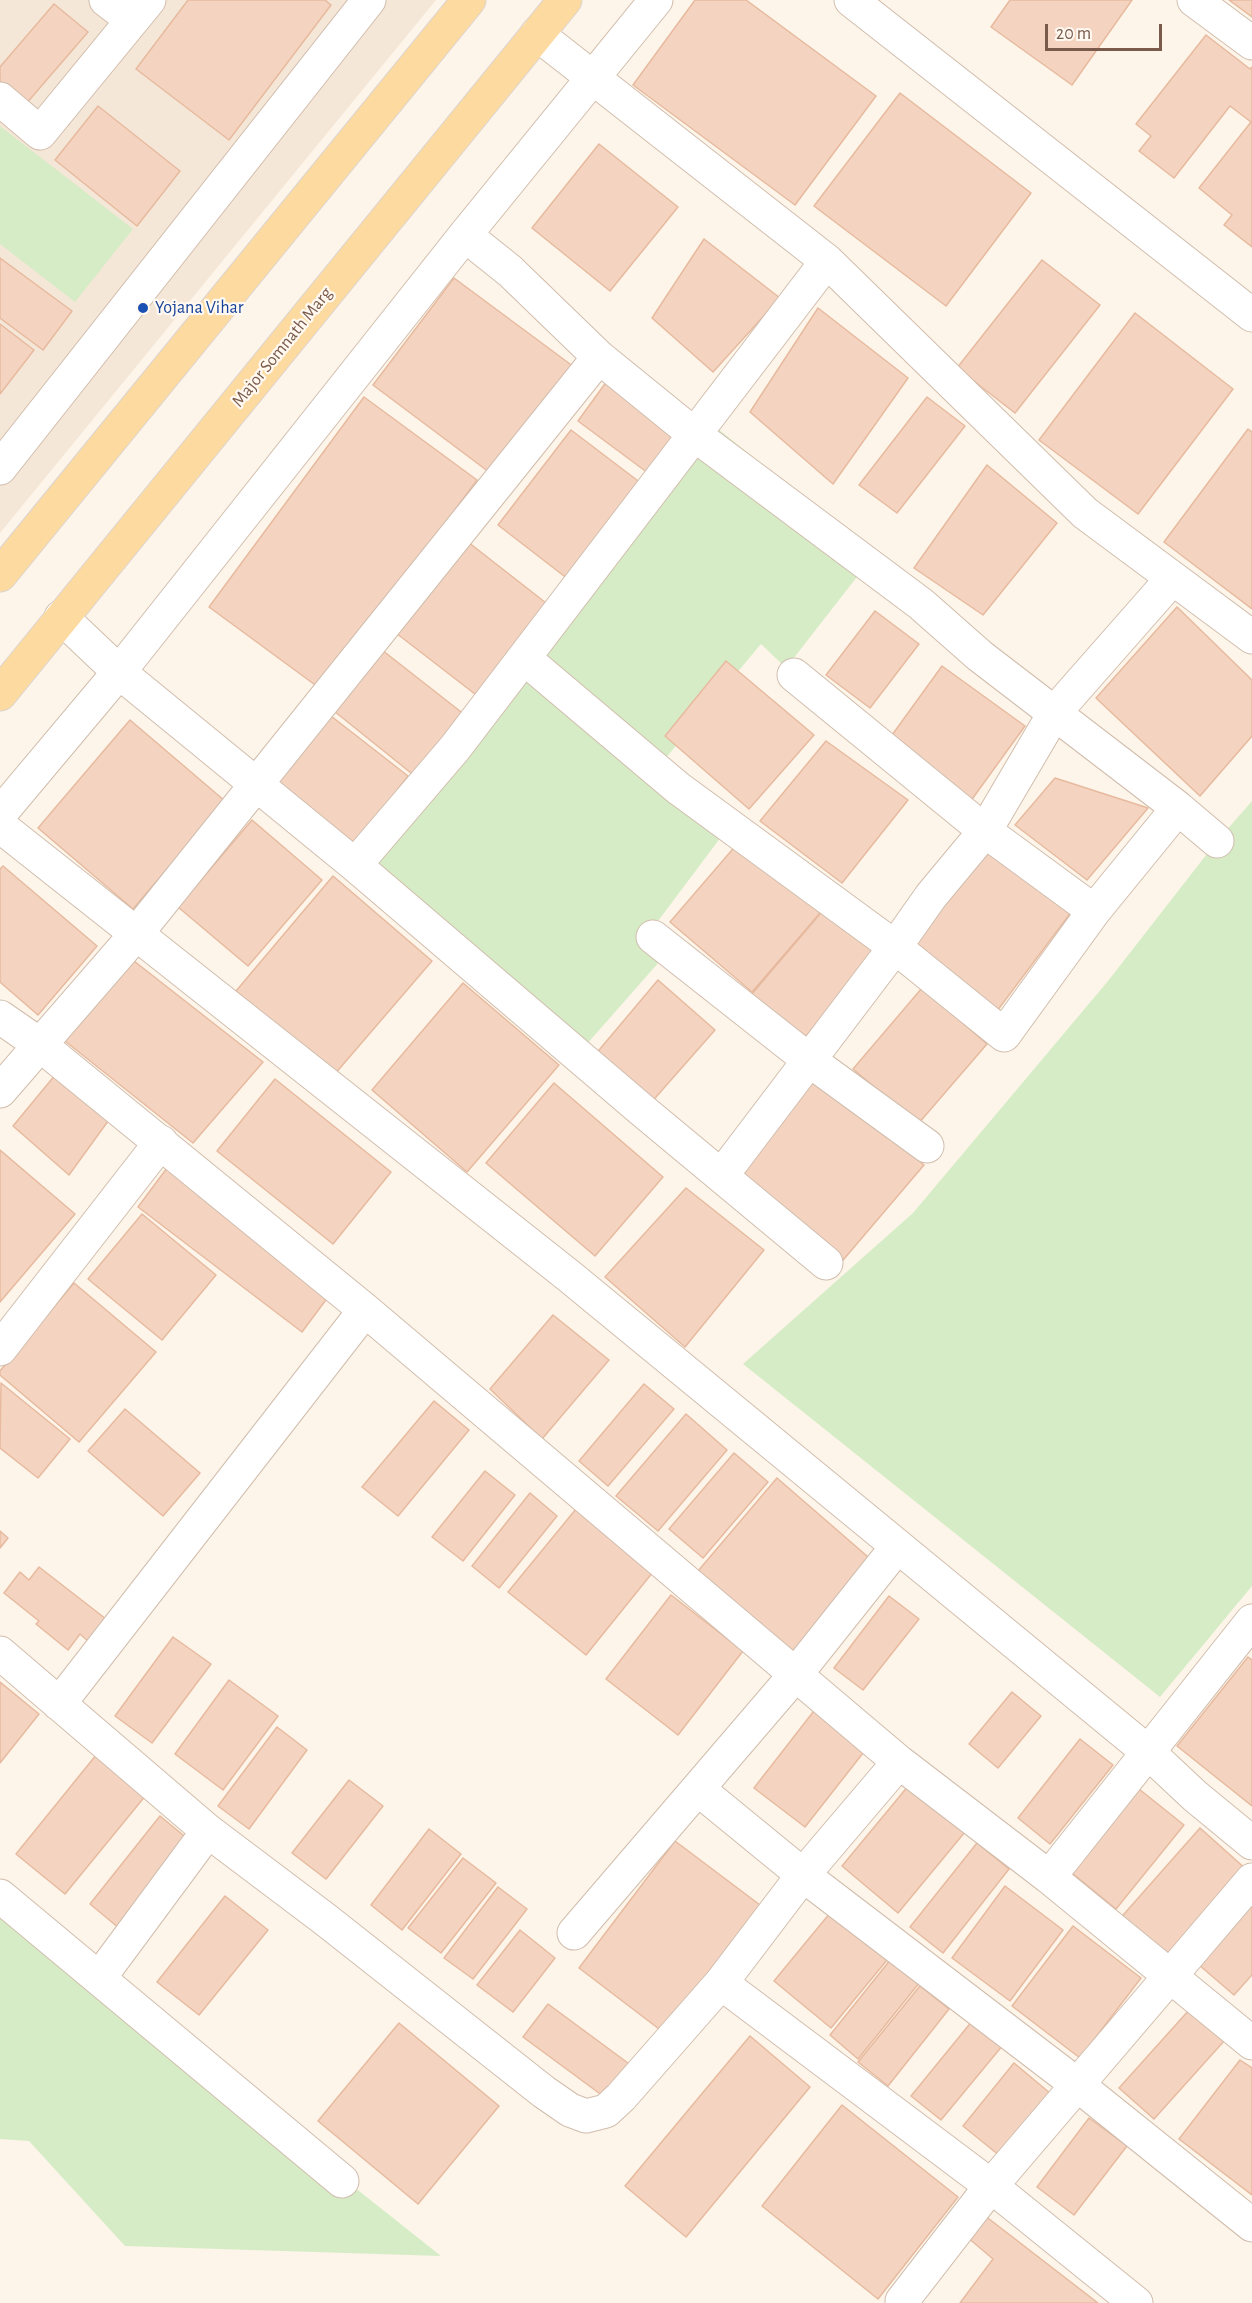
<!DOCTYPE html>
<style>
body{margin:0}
#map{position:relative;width:1252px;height:2303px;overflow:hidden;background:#fdf5e9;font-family:"Alegreya Sans",sans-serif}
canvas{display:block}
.scale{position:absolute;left:1045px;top:24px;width:117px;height:27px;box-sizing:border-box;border:3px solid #7a5b4b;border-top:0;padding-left:8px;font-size:18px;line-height:21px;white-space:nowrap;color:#7a5b4b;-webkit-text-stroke:4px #fff9f1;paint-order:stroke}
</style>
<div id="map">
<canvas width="1252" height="2303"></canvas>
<div class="scale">20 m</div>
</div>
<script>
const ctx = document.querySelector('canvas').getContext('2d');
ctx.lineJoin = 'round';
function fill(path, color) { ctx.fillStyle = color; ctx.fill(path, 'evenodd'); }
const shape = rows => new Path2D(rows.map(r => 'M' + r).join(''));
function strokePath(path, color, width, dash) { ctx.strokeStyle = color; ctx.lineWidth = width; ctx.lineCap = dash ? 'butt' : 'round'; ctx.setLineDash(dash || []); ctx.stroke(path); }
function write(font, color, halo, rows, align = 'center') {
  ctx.font = font + ' "Alegreya Sans",sans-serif'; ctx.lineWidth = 4.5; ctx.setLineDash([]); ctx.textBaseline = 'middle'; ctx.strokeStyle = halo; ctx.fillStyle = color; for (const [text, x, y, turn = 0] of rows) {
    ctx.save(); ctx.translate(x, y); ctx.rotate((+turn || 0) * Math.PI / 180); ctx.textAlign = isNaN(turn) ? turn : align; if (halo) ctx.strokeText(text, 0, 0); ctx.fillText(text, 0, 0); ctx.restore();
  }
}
const residential = shape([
 [0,0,436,0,0,533]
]);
const green = shape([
 [0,126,133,229,75,302,0,244],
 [717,428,874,555,786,668,761,644,659,766,727,829,646,937,667,953,586,1045,372,860],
 [1252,801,1252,1586,1160,1697,743,1364,913,1213,1108,981,1217,841],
 [0,1905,98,1984,441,2256,125,2246,29,2141,0,2139]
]);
const building = shape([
 [188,0,325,0,331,5,229,140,136,69,188,0],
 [695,0,746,0,876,96,795,205,633,85,695,0],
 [1010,0,1132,0,1072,85,991,27,1010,0],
 [1229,0,1252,0,1252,17,1229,0],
 [54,4,88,32,25,105,0,84,0,67,54,4],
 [1206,35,1250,69,1252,67,1252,247,1224,225,1232,215,1199,188,1251,122,1230,106,1174,178,1139,151,1151,136,1136,124,1206,35],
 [900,93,1031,193,946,306,814,206,900,93],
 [98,106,180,171,137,226,55,160,98,106],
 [599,144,678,207,610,291,532,228,599,144],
 [704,239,780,298,713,372,652,318,704,239],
 [0,258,72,311,43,350,0,318,0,258],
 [1042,260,1100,305,1015,413,957,368,1042,260],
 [454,278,574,367,493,475,373,385,454,278],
 [818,308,908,378,833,484,750,412,818,308],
 [1135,313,1233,389,1138,514,1039,440,1135,313],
 [0,324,34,350,0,394,0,324],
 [607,381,678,434,648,473,578,421,607,381],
 [364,397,477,480,322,690,209,607,364,397],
 [927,397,965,426,897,513,859,485,927,397],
 [1248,429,1252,432,1252,609,1164,542,1248,429],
 [571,430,650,490,577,586,498,525,571,430],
 [987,465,1057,523,983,615,914,568,987,465],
 [468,542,555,610,484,701,396,633,468,542],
 [1177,607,1252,680,1252,736,1200,796,1096,698,1177,607],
 [875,611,919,644,870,708,826,675,875,611],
 [382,650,470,719,421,781,334,711,382,650],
 [726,661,814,735,749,809,665,736,726,661],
 [942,666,1025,726,970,802,887,742,942,666],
 [322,709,408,776,351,851,264,784,322,709],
 [130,720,225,801,133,909,38,828,130,720],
 [826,741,908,800,842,883,760,821,826,741],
 [1055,778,1148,808,1087,880,1015,825,1055,778],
 [252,820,322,880,248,966,178,907,252,820],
 [738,843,820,913,752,992,670,922,738,843],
 [989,849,1072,911,994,1015,912,946,989,849],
 [3,866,97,946,38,1015,0,982,0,869,3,866],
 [333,876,432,961,334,1075,236,991,333,876],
 [826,907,878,952,803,1040,751,995,826,907],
 [125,954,263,1062,193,1143,60,1037,125,954],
 [658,980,715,1030,649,1105,594,1056,658,980],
 [463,983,559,1065,467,1172,372,1090,463,983],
 [922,988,987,1044,918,1124,853,1069,922,988],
 [56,1074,111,1117,69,1175,13,1126,56,1074],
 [817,1074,924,1165,838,1266,731,1174,817,1074],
 [275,1079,391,1172,333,1244,217,1151,275,1079],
 [554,1083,663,1177,595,1256,486,1163,554,1083],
 [0,1150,75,1214,0,1302,0,1150],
 [167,1168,331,1293,302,1332,138,1207,167,1168],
 [686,1188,764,1250,685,1347,605,1277,686,1188],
 [142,1214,216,1275,162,1340,88,1279,142,1214],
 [74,1283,156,1352,79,1442,0,1375,0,1371,74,1283],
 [553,1315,609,1360,542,1439,490,1389,553,1315],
 [1,1383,70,1439,38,1478,0,1448,1,1383],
 [644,1384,674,1409,608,1486,579,1461,644,1384],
 [434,1401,469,1430,398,1516,362,1487,434,1401],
 [125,1409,200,1473,163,1516,88,1451,125,1409],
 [686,1414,727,1450,658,1531,616,1496,686,1414],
 [734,1453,768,1482,703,1558,669,1529,734,1453],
 [485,1471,515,1495,463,1561,432,1537,485,1471],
 [777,1478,875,1563,800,1657,698,1571,777,1478],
 [530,1493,557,1516,499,1588,472,1566,530,1493],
 [576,1509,653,1572,586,1655,508,1592,576,1509],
 [0,1531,8,1538,0,1548,0,1531],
 [39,1567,106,1619,88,1641,80,1634,68,1650,36,1624,39,1621,4,1593,20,1572,29,1580,39,1567],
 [671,1595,743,1651,678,1735,606,1679,671,1595],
 [889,1596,919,1619,863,1690,834,1668,889,1596],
 [173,1637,211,1664,152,1743,115,1716,173,1637],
 [1248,1657,1252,1660,1252,1806,1177,1746,1248,1657],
 [229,1680,278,1716,223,1790,175,1754,229,1680],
 [0,1682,39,1714,0,1763,0,1682],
 [1012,1692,1041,1716,998,1768,969,1744,1012,1692],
 [817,1707,867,1748,805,1827,754,1788,817,1707],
 [277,1727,307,1750,249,1829,218,1806,277,1727],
 [1080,1739,1113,1765,1050,1844,1018,1818,1080,1739],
 [101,1749,151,1789,65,1894,16,1854,101,1749],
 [349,1780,383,1806,326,1879,292,1853,349,1780],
 [909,1785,965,1832,898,1913,842,1866,909,1785],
 [1139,1789,1184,1825,1116,1909,1072,1873,1139,1789],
 [160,1816,195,1845,125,1933,90,1904,160,1816],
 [1200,1828,1247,1870,1163,1963,1117,1922,1200,1828],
 [429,1829,461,1854,402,1930,371,1905,429,1829],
 [675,1841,760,1905,663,2032,579,1968,675,1841],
 [977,1843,1009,1869,943,1953,910,1927,977,1843],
 [463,1858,496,1883,441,1953,408,1928,463,1858],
 [1005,1886,1063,1930,1010,2001,952,1958,1005,1886],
 [498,1887,527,1909,473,1979,444,1958,498,1887],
 [225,1896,268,1930,199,2015,157,1982,225,1896],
 [1252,1902,1252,1975,1234,1995,1199,1965,1252,1902],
 [835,1907,892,1954,831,2028,774,1981,835,1907],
 [1073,1926,1141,1978,1080,2058,1012,2006,1073,1926],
 [520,1930,555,1958,513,2012,477,1985,520,1930],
 [891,1959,920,1982,858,2059,830,2035,891,1959],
 [920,1986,949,2009,888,2086,858,2062,920,1986],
 [548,2004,632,2066,607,2099,523,2037,548,2004],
 [1190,2009,1225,2040,1154,2119,1119,2088,1190,2009],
 [973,2020,1003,2045,941,2120,911,2096,973,2020],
 [399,2023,499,2106,418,2204,318,2121,399,2023],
 [750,2036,810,2087,686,2237,625,2186,750,2036],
 [1240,2060,1252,2068,1252,2195,1179,2139,1240,2060],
 [1014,2063,1051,2094,1000,2156,963,2126,1014,2063],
 [842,2105,958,2197,878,2299,762,2206,842,2105],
 [1089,2118,1127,2146,1074,2215,1037,2187,1089,2118],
 [984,2215,1098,2303,960,2303,993,2259,966,2236,984,2215]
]);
const minor = shape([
 [106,0,132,20],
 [851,0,1252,315],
 [1194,0,1252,43],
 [537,34,827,261,1085,513,1252,637],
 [0,99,40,133,149,0],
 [465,235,510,271,599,357,695,435,921,604,980,656,1178,808,1217,841],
 [0,468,369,0],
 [61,617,119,672,355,865,643,1111,826,1263],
 [524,658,678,788,895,947,1004,1035,1094,911,1178,808],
 [794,675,985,831,1094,911],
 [0,814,119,672,465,235,656,0],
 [0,826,569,1276,1148,1752,1195,1796,1252,1843],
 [355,865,455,748,827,261],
 [653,937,809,1060,927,1146],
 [0,1017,39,1044,365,1310,899,1762,1049,1877,1252,2043],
 [0,1091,137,933,599,357],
 [722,1175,895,947,931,896,985,831,1055,712,1171,580],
 [0,1349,161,1142],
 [0,1653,208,1831,326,1920,544,2092,570,2110,586,2116,606,2111,621,2097,721,1983,803,1875,899,1762],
 [59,1704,365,1310],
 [698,1789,803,1875,1079,2086,1252,2225],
 [1049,1877,1252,1621],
 [0,1896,342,2181],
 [574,1933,796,1674,897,1547],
 [100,1977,208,1831],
 [721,1983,991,2186,1136,2303],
 [902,2301,991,2186,1252,1880]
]);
const major = shape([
 [0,575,469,0],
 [0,694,565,0]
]);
const markers = [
 [143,308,6,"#1a4fb4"]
];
const transitNames = [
 ["Yojana Vihar",155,308]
];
const streetNames = [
 ["Major Somnath Marg",282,347,-51]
];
fill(residential, '#f5e7d7');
fill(green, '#d6ecc6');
fill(building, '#f4d4c0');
strokePath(building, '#e7ba9f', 1.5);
strokePath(minor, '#d1bdad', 35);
strokePath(major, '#dcd4d0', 35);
strokePath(minor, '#fff', 33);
strokePath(major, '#fddaa0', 33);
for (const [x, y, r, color] of markers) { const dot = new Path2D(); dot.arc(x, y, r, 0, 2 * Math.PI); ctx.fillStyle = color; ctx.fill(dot); strokePath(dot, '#fff9f1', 2); }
write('18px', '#164399', '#fff9f1', transitNames, 'left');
write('18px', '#7a5b4b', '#fff9f1', streetNames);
</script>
